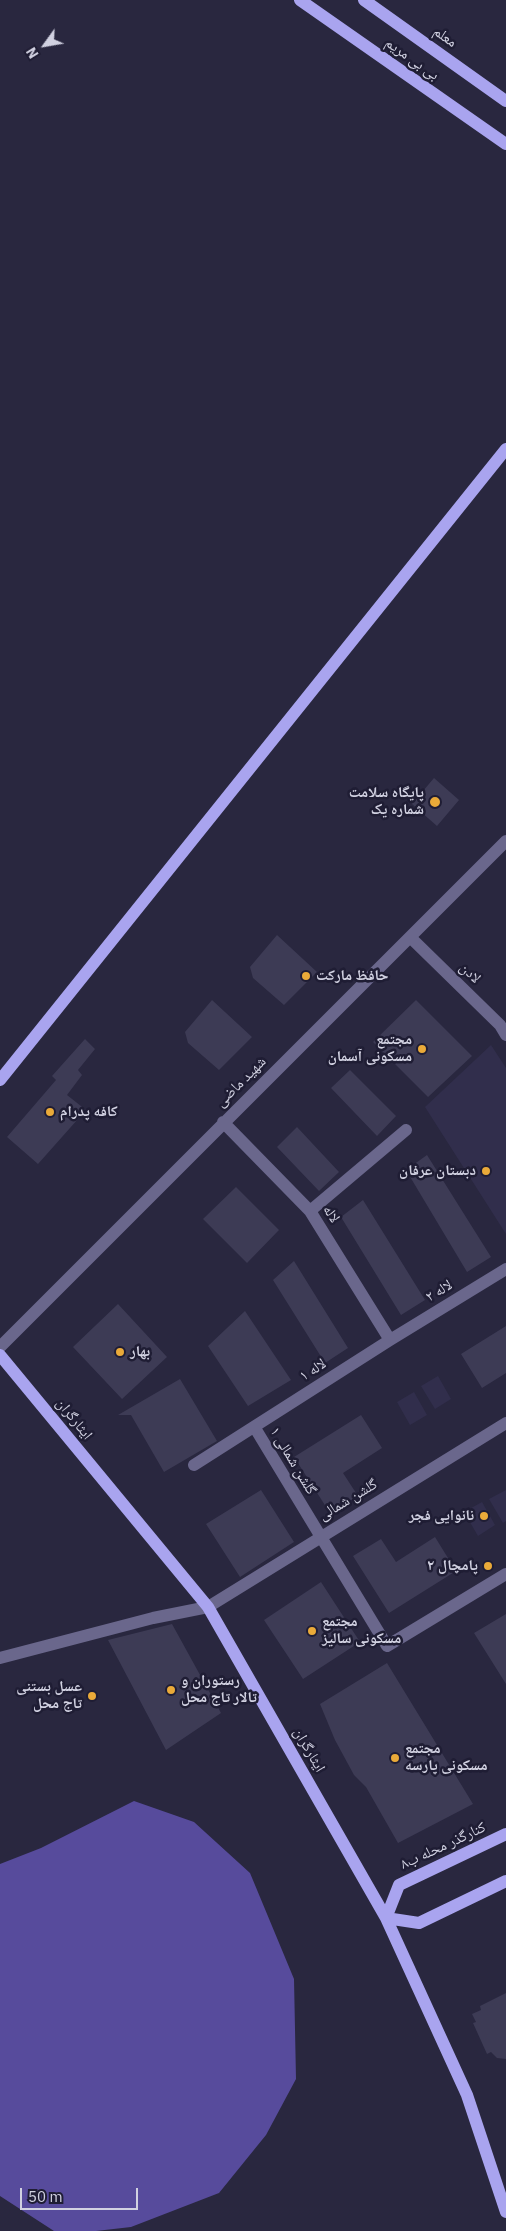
<!DOCTYPE html>
<meta charset="utf-8">
<style>
body{margin:0}
#map{position:relative;width:506px;height:2231px;overflow:hidden;background:#29273f;font-family:"IBM Plex Sans",sans-serif}
canvas{display:block}
.north{position:absolute;left:20px;top:20px;width:50px;height:50px;-webkit-text-stroke:4px #1f1d34;paint-order:stroke;rotate:238deg;font-size:14px;font-weight:700;line-height:20px;text-align:center;color:#d1d1e1}
.north::after{content:'';display:block;margin:auto;width:18px;height:22px;background:#d1d1e1;clip-path:polygon(50% 0,100% 100%,50% 72%,0 100%)}
.scale{position:absolute;left:20px;top:2188px;width:118px;height:22px;box-sizing:border-box;border:2px solid #d1d1e1;border-top:0;padding-left:6px;font-size:15px;line-height:18px;white-space:nowrap;color:#d1d1e1;-webkit-text-stroke:4px #1f1d34;paint-order:stroke}
</style>
<div id="map">
<canvas width="506" height="2231"></canvas>
<div class="north">N</div>
<div class="scale">50 m</div>
</div>
<script>
const ctx = document.querySelector('canvas').getContext('2d');
ctx.lineJoin = 'round';
function fill(path, color) { ctx.fillStyle = color; ctx.fill(path, 'evenodd'); }
const shape = rows => new Path2D(rows.map(r => 'M' + r).join(''));
function strokePath(path, color, width, dash) { ctx.strokeStyle = color; ctx.lineWidth = width; ctx.lineCap = dash ? 'butt' : 'round'; ctx.setLineDash(dash || []); ctx.stroke(path); }
function write(font, color, halo, rows, align = 'center') {
  ctx.font = font + ' "IBM Plex Sans","Noto Naskh Arabic",sans-serif'; ctx.lineWidth = 5; ctx.setLineDash([]); ctx.textBaseline = 'middle'; ctx.strokeStyle = halo; ctx.fillStyle = color; for (const [text, x, y, turn = 0] of rows) {
    ctx.save(); ctx.translate(x, y); ctx.rotate((+turn || 0) * Math.PI / 180); ctx.textAlign = isNaN(turn) ? turn : align; if (halo) ctx.strokeText(text, 0, 0); ctx.fillText(text, 0, 0); ctx.restore();
  }
}
const built = shape([
 [491,1045,506,1068,506,1234,425,1107],
 [438,1376,451,1399,435,1409,421,1386],
 [414,1392,427,1415,410,1425,397,1402],
 [506,1490,506,1521,503,1523,489,1499],
 [482,1502,495,1525,478,1536,464,1512]
]);
const forest = shape([
 [134,1801,194,1822,250,1873,294,1979,296,2079,266,2135,219,2193,131,2227,96,2231,54,2231,0,2196,0,1864,41,1848]
]);
const building = shape([
 [434,778,459,800,437,826,412,804],
 [277,935,317,972,284,1005,253,978,250,967],
 [212,1000,252,1037,219,1070,188,1043,185,1032],
 [416,1000,472,1056,428,1097,373,1042],
 [85,1039,95,1049,78,1070,82,1075,67,1095,86,1110,38,1164,7,1137,56,1080,52,1076],
 [350,1070,396,1116,377,1136,331,1088],
 [297,1127,339,1172,319,1191,277,1147],
 [427,1155,491,1257,467,1272,406,1170],
 [236,1187,279,1230,247,1263,203,1219],
 [363,1200,425,1300,401,1315,341,1217],
 [294,1261,348,1348,325,1363,273,1280],
 [118,1304,167,1357,122,1399,73,1347],
 [245,1311,291,1380,248,1406,208,1346],
 [506,1326,506,1373,482,1388,461,1354],
 [180,1379,217,1441,164,1472,131,1415,118,1415],
 [361,1415,382,1448,343,1473,358,1496,330,1513,294,1457],
 [261,1490,294,1542,240,1577,206,1524],
 [435,1537,456,1571,389,1613,353,1556,381,1539,396,1562],
 [321,1582,360,1642,303,1679,264,1620],
 [506,1614,506,1684,474,1633],
 [172,1624,221,1713,166,1750,108,1640],
 [387,1663,473,1804,398,1843,366,1787,354,1775,335,1740,320,1704],
 [506,1993,506,2059,497,2058,491,2052,487,2054,473,2023,476,2022,472,2014,481,2010,480,2006]
]);
const minor = shape([
 [410,937,500,1025,506,1035],
 [223,1122,310,1211,390,1340],
 [310,1211,406,1130],
 [0,1347,506,841],
 [255,1428,387,1646,506,1574],
 [194,1465,390,1340,506,1269],
 [0,1658,153,1618,208,1607,506,1423]
]);
const major = shape([
 [300,0,506,144],
 [364,0,506,101],
 [0,1080,506,449],
 [0,1355,208,1607,386,1918,467,2095,506,2212],
 [506,1834,399,1885,386,1918,419,1923,506,1881]
]);
const markers = [
 [435,802,6,"#eaaa39"],
 [306,976,5,"#eaaa39"],
 [422,1049,5,"#eaaa39"],
 [50,1112,5,"#eaaa39"],
 [486,1171,5,"#eaaa39"],
 [120,1352,5,"#eaaa39"],
 [484,1516,5,"#eaaa39"],
 [488,1566,5,"#eaaa39"],
 [312,1631,5,"#eaaa39"],
 [171,1690,5,"#eaaa39"],
 [92,1696,5,"#eaaa39"],
 [395,1758,5,"#eaaa39"]
];
const streetNames = [
 ["معلم",445,37,35],
 ["بی بی مریم",412,59,35],
 ["لادن",470,973,44],
 ["شهید ماضی",241,1082,-45],
 ["لاله",331,1214,57],
 ["لاله ۲",439,1291,-31],
 ["لاله ۱",313,1370,-33],
 ["ایثارگران",74,1419,51],
 ["گلشن شمالی ۱",293,1461,59],
 ["گلشن شمالی",348,1500,-31],
 ["ایثارگران",309,1750,60],
 ["کنارگذر محله ب۸",443,1846,-25]
];
const poiNames = [
 ["پایگاه سلامت",424,793],
 ["شماره یک",424,810],
 ["حافظ مارکت",316,976,"left"],
 ["مجتمع",412,1040],
 ["مسکونی آسمان",412,1057],
 ["کافه پدرام",60,1112,"left"],
 ["دبستان عرفان",476,1171],
 ["بهار",130,1352,"left"],
 ["نانوایی فجر",474,1516],
 ["پامچال ۲",478,1566],
 ["مجتمع",322,1622,"left"],
 ["مسکونی سالیز",322,1639,"left"],
 ["رستوران و",181,1681,"left"],
 ["تالار تاج محل",181,1698,"left"],
 ["عسل بستنی",82,1687],
 ["تاج محل",82,1704],
 ["مجتمع",405,1749,"left"],
 ["مسکونی پارسه",405,1766,"left"]
];
fill(built, '#312e4c');
fill(forest, '#574b9c');
fill(building, '#3d3b55');
strokePath(minor, '#6a678c', 12);
strokePath(major, '#a9a4ef', 12);
for (const [x, y, r, color] of markers) { const dot = new Path2D(); dot.arc(x, y, r, 0, 2 * Math.PI); ctx.fillStyle = color; ctx.fill(dot); strokePath(dot, '#1f1d34', 2); }
write('15px', '#d1d1e1', '#1f1d34', streetNames);
write('bold 15px', '#d1d1e1', '#1f1d34', poiNames, 'right');
</script>
